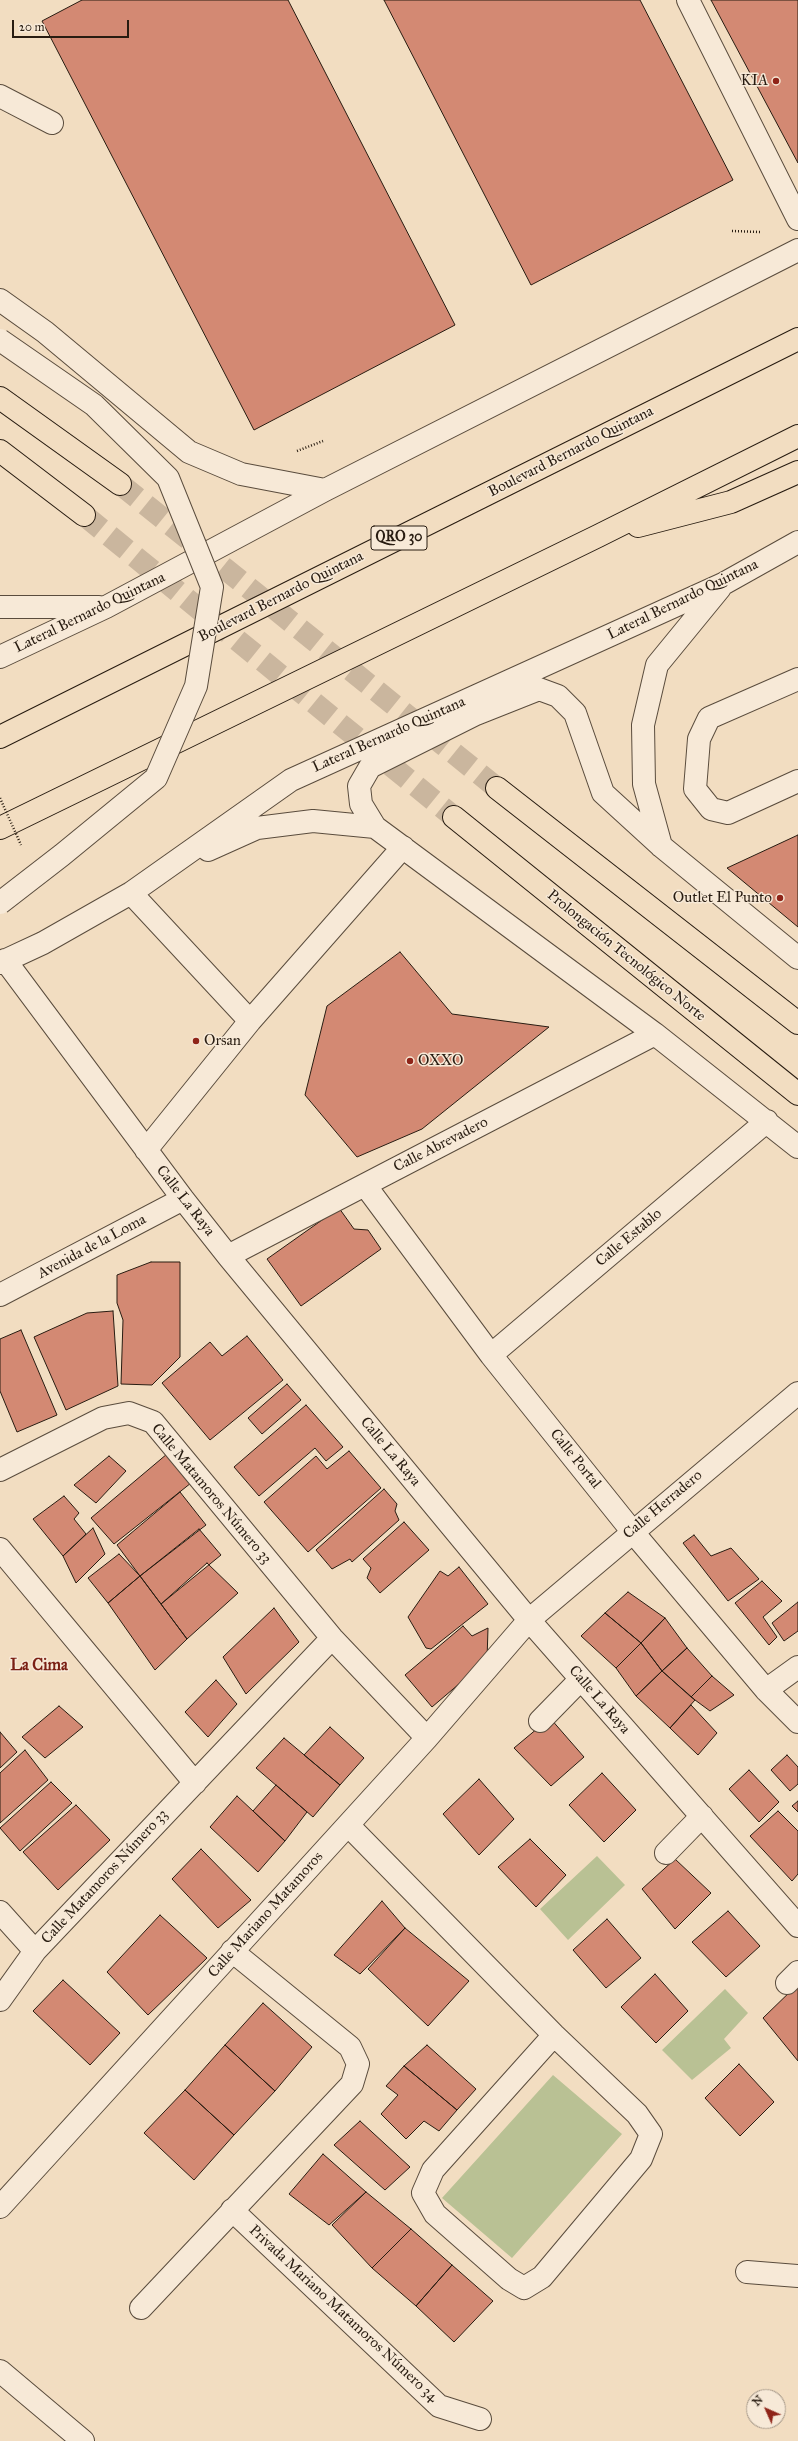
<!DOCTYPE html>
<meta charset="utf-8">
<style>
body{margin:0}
#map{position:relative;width:798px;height:2441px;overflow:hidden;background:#f2ddc1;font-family:"IM FELL Great Primer",serif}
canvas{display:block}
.north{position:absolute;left:746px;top:2389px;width:40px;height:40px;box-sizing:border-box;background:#f7e9d7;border:1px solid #a49788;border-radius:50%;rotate:315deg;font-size:11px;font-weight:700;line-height:16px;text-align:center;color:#281c11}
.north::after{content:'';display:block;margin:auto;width:14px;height:18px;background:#8f2418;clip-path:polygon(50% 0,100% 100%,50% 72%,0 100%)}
.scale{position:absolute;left:12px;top:20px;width:117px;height:18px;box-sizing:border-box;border:2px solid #281c11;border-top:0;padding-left:5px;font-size:12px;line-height:14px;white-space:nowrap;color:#281c11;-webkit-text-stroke:3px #f7e9d7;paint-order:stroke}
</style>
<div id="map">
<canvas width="798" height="2441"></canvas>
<div class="north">N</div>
<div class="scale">20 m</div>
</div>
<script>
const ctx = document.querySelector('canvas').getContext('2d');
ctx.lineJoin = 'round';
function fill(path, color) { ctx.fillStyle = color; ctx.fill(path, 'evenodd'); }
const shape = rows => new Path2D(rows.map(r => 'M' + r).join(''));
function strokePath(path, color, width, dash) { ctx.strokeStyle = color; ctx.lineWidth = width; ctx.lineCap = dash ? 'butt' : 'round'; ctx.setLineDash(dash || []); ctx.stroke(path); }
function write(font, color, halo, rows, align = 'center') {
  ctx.font = font + ' "IM FELL Great Primer",serif'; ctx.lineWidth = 3; ctx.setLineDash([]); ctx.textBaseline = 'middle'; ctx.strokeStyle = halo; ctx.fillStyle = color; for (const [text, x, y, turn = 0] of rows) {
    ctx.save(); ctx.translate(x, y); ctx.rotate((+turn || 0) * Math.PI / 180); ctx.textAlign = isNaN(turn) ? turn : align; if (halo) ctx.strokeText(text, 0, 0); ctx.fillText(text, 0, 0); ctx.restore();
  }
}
const green = shape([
 [597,1856,625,1885,568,1940,540,1909],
 [725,1989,748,2013,724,2039,731,2048,692,2080,662,2050],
 [553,2075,622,2134,512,2258,442,2198]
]);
const building = shape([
 [82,0,288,0,455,325,254,430,42,21,82,0],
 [384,0,640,0,733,180,531,285,384,0],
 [711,0,798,0,798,163,711,0],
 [798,835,798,927,727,868,798,835],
 [400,952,452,1014,549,1027,422,1129,357,1157,305,1095,327,1006,400,952],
 [339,1208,354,1229,368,1230,381,1249,301,1306,267,1259,339,1208],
 [151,1262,180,1262,180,1357,152,1385,121,1384,123,1320,117,1303,117,1275,151,1262],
 [113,1311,118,1386,66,1410,34,1337,87,1313,113,1311],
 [21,1330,57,1415,17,1432,0,1391,0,1339,21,1330],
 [247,1336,283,1380,210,1440,162,1383,210,1342,222,1356,247,1336],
 [287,1384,301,1400,262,1434,248,1418,287,1384],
 [306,1405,343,1447,326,1461,315,1448,259,1496,234,1467,306,1405],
 [349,1451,381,1488,308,1552,264,1502,316,1456,327,1469,349,1451],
 [167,1454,191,1483,114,1544,91,1518,167,1454],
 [109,1456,126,1471,96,1503,74,1485,109,1456],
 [384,1489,397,1504,395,1511,399,1520,352,1562,350,1559,332,1569,316,1550,384,1489],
 [180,1492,206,1525,140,1576,117,1545,180,1492],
 [64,1496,79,1513,74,1519,86,1534,63,1556,33,1519,64,1496],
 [404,1522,429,1550,380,1593,367,1578,371,1568,363,1559,404,1522],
 [93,1528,105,1554,76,1583,63,1556,93,1528],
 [199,1529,221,1555,161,1604,140,1576,199,1529],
 [694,1535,711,1556,731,1548,759,1579,728,1601,683,1543,694,1535],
 [119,1554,140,1576,108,1603,88,1578,119,1554],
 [207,1563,238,1593,187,1639,161,1604,207,1563],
 [459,1567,488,1604,431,1649,426,1648,408,1617,440,1571,448,1576,459,1567],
 [140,1576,187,1639,155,1670,108,1603,140,1576],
 [762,1581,782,1601,763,1617,777,1637,769,1645,735,1603,762,1581],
 [628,1592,665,1618,641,1643,605,1613,628,1592],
 [798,1602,798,1631,784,1641,772,1623,798,1602],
 [274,1608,299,1642,246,1694,223,1657,274,1608],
 [605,1613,641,1643,616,1668,581,1636,605,1613],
 [665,1618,687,1648,662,1671,641,1643,665,1618],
 [463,1626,472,1636,488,1628,487,1660,432,1707,405,1675,463,1626],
 [641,1643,662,1671,636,1696,616,1668,641,1643],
 [687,1648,712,1676,691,1697,662,1671,687,1648],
 [662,1671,695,1700,670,1728,636,1696,662,1671],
 [712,1676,734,1695,710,1711,691,1697,712,1676],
 [216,1680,237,1704,208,1737,185,1712,216,1680],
 [691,1705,717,1733,698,1755,670,1728,691,1705],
 [59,1706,83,1727,45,1758,22,1737,59,1706],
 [550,1718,584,1757,551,1786,514,1748,550,1718],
 [330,1727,364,1758,340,1785,304,1755,330,1727],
 [0,1732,17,1752,0,1768,0,1732],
 [284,1738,340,1785,313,1817,256,1768,284,1738],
 [25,1750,48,1780,0,1823,0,1773,25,1750],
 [787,1755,798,1767,798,1784,790,1791,771,1770,787,1755],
 [749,1770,779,1802,759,1822,729,1789,749,1770],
 [602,1773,636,1810,604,1842,569,1805,602,1773],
 [479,1779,514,1819,479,1855,443,1814,479,1779],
 [51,1782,72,1803,20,1851,0,1828,51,1782],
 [276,1785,307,1812,285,1841,253,1811,276,1785],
 [237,1796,285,1841,258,1872,210,1827,237,1796],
 [798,1801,798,1812,792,1806,798,1801],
 [76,1805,110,1840,58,1890,23,1852,76,1805],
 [778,1811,798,1831,798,1874,792,1881,750,1836,778,1811],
 [530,1839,566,1875,536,1907,498,1867,530,1839],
 [201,1849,251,1900,218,1928,172,1879,201,1849],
 [675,1859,711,1893,675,1929,642,1889,675,1859],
 [382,1901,405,1928,360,1974,334,1955,382,1901],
 [728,1911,760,1946,726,1977,692,1942,728,1911],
 [160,1915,207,1958,148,2015,107,1972,160,1915],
 [607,1919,641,1958,606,1988,573,1950,607,1919],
 [405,1928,469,1981,428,2026,368,1969,405,1928],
 [655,1974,688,2011,656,2043,621,2007,655,1974],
 [63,1980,120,2033,90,2065,33,2011,63,1980],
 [796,1986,798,1988,798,2061,763,2018,796,1986],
 [263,2003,312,2047,275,2091,225,2045,263,2003],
 [225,2045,275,2091,234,2135,185,2090,225,2045],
 [427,2045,476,2089,457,2110,404,2066,427,2045],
 [739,2064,774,2102,740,2136,705,2098,739,2064],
 [404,2066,457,2110,439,2131,424,2121,406,2139,381,2114,398,2095,386,2086,404,2066],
 [185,2090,234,2135,194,2180,144,2133,185,2090],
 [360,2121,410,2167,385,2190,334,2145,360,2121],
 [323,2154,366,2192,329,2225,289,2194,323,2154],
 [366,2192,411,2229,372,2268,332,2225,366,2192],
 [411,2229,452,2265,416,2306,372,2268,411,2229],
 [452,2265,493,2301,454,2342,416,2306,452,2265]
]);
const majorTunnel = shape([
 [120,484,497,788],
 [84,515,454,817]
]);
const path = shape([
 [732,231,760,232],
 [297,451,323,441]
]);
const minor = shape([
 [688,0,798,219],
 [0,96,52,123],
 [0,300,45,332,189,452,241,474,325,490],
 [0,607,99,607],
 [0,657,106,607,325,490,798,250],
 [798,679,709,718,699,739,695,789,711,809,728,813,798,781],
 [375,827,361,804,359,786,370,767,476,714,539,689,558,696,575,713,603,793,661,846,798,958],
 [661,846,644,784,643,725,657,665,720,588],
 [208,850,257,828,313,821,375,827,655,1034,798,1147],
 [131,893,250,1021],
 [5,960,183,1199,228,1256,529,1620,798,1926],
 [0,963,43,943,131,893,291,780,723,584,798,542],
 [146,1150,250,1021,403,847],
 [365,1185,491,1355,632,1531,766,1690,798,1722],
 [228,1256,655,1034],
 [0,1295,183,1199],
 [491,1355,767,1121],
 [0,1470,103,1418,129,1413,153,1422,332,1638,427,1738],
 [0,1549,195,1783],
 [766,1690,798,1667],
 [540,1721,581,1679],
 [348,1825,554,2035,637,2114,651,2134,641,2159,542,2277,524,2288,509,2279,435,2214,423,2193,433,2170,554,2035],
 [666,1853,702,1816],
 [0,1912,35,1951],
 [787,1983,798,1972],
 [0,2000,35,1951,332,1638],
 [0,2207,427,1738,529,1620,798,1393],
 [232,2210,439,2406,480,2419],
 [747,2272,798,2276],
 [141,2308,352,2084,358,2064,350,2047,232,1951],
 [0,2371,83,2441]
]);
const major = shape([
 [0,398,120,484],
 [0,451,84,515],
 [638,526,731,502,798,472],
 [0,737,798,339],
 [497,788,798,1023],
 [454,817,798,1094],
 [0,828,598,536,798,436]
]);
const pathBridge = shape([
 [0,798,21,845]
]);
const minorBridge = shape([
 [0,340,94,405,168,478,212,587,196,686,156,778,62,855,0,903]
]);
const markers = [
 [776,81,4,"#8f2418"],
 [780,898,4,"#8f2418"],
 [196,1041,4,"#8f2418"],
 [410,1061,4,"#8f2418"]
];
const shields = [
 [399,538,56]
];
const shieldNames = [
 ["QRO 30",399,538]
];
const poiNames = [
 ["KIA",768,81],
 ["Outlet El Punto",772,898],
 ["Orsan",204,1041,"left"],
 ["OXXO",418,1061,"left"]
];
const streetNames = [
 ["Boulevard Bernardo Quintana",571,452,-27],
 ["Boulevard Bernardo Quintana",281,597,-27],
 ["Lateral Bernardo Quintana",683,600,-26],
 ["Lateral Bernardo Quintana",90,613,-26],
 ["Lateral Bernardo Quintana",389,735,-24],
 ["Prolongación Tecnológico Norte",626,956,39],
 ["Calle Abrevadero",441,1145,-27],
 ["Calle La Raya",185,1201,52],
 ["Calle Establo",629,1238,-40],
 ["Avenida de la Loma",92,1247,-28],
 ["Calle La Raya",390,1452,50],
 ["Calle Portal",575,1459,51],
 ["Calle Matamoros Número 33",211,1494,50],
 ["Calle Herradero",663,1505,-40],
 ["Calle La Raya",599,1700,49],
 ["Calle Matamoros Número 33",105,1877,-47],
 ["Calle Mariano Matamoros",266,1915,-48],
 ["Privada Mariano Matamoros Número 34",343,2314,43]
];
const neighbourhoodNames = [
 ["La Cima",39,1666]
];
fill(green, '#b9c194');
fill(building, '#d38973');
strokePath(building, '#281c11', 1);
strokePath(majorTunnel, '#cab69e', 22, [22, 11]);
strokePath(minor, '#5a4c3d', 24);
strokePath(major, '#281c11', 24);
strokePath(path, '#281c11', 2.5, [1, 2]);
strokePath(minor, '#f7e9d7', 22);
strokePath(major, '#f2ddc1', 22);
strokePath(minorBridge, '#5a4c3d', 24, []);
strokePath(pathBridge, '#281c11', 2.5, [1, 2]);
strokePath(minorBridge, '#f7e9d7', 22);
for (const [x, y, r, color] of markers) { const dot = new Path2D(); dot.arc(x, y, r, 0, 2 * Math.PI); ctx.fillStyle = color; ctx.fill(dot); strokePath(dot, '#f7e9d7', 1.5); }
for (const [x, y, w] of shields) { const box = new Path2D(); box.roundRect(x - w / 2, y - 12, w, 24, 3); ctx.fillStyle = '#f7e9d7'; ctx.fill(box); strokePath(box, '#281c11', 1); }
write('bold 14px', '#281c11', null, shieldNames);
write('15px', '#281c11', '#f7e9d7', poiNames, 'right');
write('15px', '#281c11', '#f7e9d7', streetNames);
write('bold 16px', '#7a1f14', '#f7e9d7', neighbourhoodNames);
</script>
